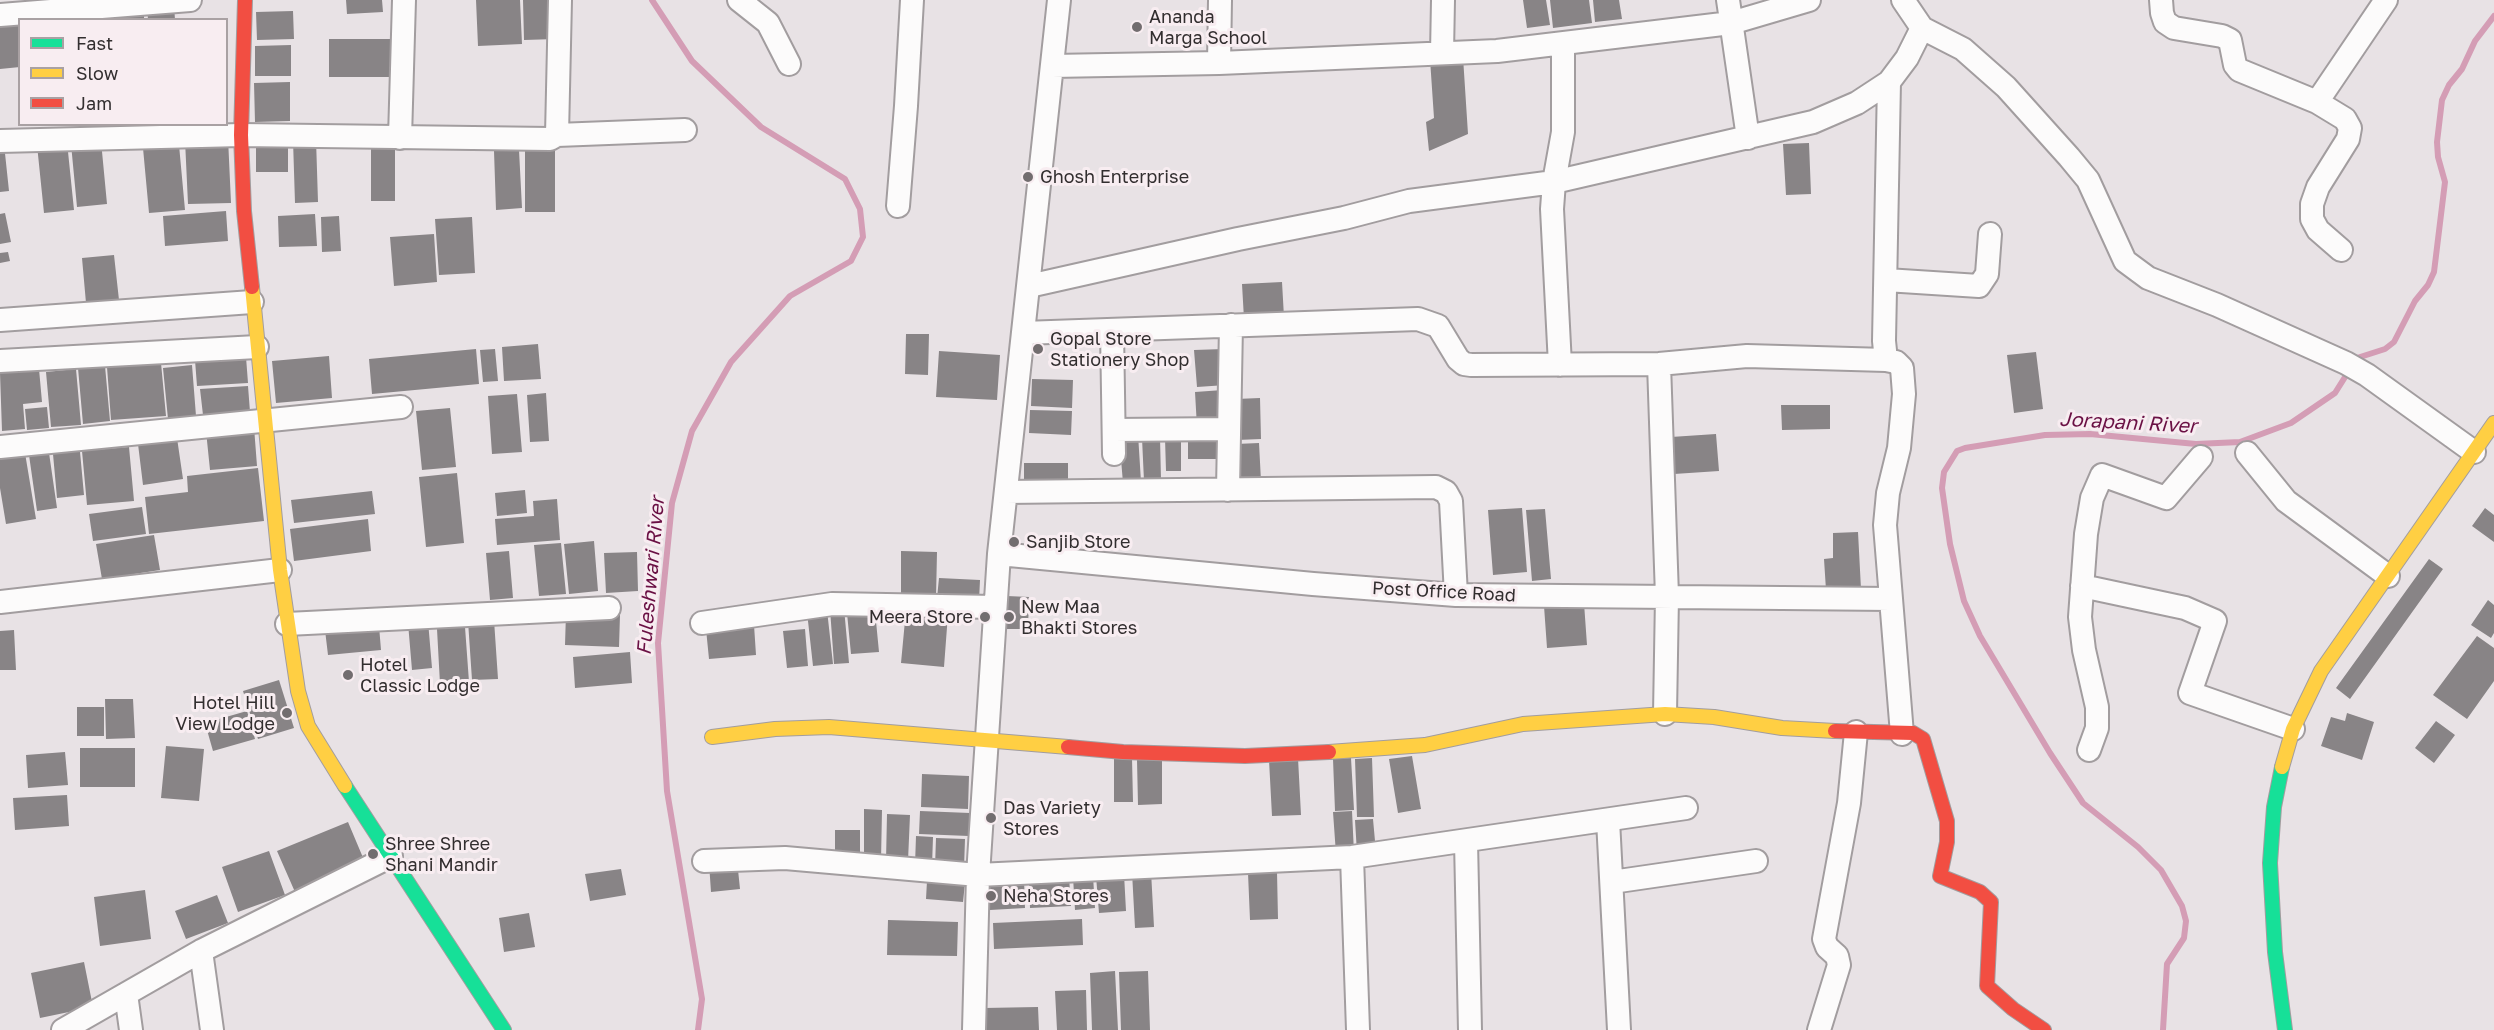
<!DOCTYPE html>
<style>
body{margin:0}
#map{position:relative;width:2494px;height:1030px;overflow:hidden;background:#e8e2e5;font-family:"Golos Text",sans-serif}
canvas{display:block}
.legend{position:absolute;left:18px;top:18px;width:210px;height:108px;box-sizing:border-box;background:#f8edf1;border:2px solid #a9a1a3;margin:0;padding:8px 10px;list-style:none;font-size:18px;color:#322e2f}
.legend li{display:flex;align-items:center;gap:12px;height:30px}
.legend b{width:30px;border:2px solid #a9a1a3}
</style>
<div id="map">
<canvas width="2494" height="1030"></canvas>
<ul class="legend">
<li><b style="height:8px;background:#16e098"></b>Fast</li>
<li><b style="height:8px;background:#ffcf43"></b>Slow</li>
<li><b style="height:8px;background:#f24e42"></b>Jam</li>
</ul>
</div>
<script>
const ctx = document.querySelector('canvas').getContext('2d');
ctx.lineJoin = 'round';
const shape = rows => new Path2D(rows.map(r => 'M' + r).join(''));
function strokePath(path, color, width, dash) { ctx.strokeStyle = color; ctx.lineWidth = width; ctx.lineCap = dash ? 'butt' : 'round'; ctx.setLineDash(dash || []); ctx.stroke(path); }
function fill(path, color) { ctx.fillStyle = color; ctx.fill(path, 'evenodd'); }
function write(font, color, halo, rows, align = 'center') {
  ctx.font = font + ' "Golos Text",sans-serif'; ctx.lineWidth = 6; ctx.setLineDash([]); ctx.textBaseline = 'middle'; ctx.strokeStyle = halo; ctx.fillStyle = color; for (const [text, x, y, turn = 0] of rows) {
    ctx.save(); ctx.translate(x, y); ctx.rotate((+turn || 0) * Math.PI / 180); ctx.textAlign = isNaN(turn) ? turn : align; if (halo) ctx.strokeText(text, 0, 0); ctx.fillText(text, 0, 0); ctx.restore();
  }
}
const stream = shape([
 [652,0,692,61,761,127,845,179,860,209,863,237,851,261,790,296,731,362,692,431,672,503,658,643,667,791,702,999,698,1030],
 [2163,1030,2167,964,2184,938,2186,921,2182,906,2161,870,2138,847,2083,803,2050,753,1980,636,1964,601,1950,544,1942,488,1944,472,1957,451,1965,448,2045,435,2090,434,2196,444,2240,442,2291,423,2335,393,2357,358,2385,349,2394,342,2415,301,2428,285,2434,272,2445,182,2438,157,2437,142,2442,100,2449,85,2462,69,2475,41,2494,16]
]);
const building = shape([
 [346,0,382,0,383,12,347,14],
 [476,0,520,0,522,44,478,46],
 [523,0,555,0,556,39,524,40],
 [1523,0,1546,0,1550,25,1527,28],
 [1550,0,1589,0,1592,23,1553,28],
 [1593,0,1619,0,1622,19,1595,22],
 [174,5,175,20,148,20,147,6],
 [119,7,144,7,144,20,119,20],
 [293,11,294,39,257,40,256,12],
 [0,19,20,20,20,67,0,69],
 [329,39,399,39,399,77,329,77],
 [291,45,291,76,255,76,255,46],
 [1463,57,1468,134,1429,151,1426,122,1434,118,1430,59],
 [290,82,290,121,255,122,254,83],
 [228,138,231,203,188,204,185,140],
 [316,139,318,202,295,203,293,140],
 [371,140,395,140,395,201,371,201],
 [525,140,555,141,555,212,525,212],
 [101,141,107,204,77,207,71,144],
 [67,142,74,210,44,213,37,145],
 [256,143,288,143,288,172,256,172],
 [1809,143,1811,194,1786,195,1783,144],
 [4,144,9,191,0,192,0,145],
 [179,145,185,210,149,213,143,148],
 [519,150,522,208,496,210,494,151],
 [226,211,228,241,165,246,163,216],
 [5,213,11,242,0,244,0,214],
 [315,214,317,246,279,247,278,216],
 [339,216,341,251,322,252,321,217],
 [472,217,475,273,439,275,435,219],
 [434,234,437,282,394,286,390,237],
 [8,252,10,261,0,263,0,253],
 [114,255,119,300,86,303,82,258],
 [1282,282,1284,317,1244,319,1242,284],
 [906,334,929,334,928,375,905,374],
 [538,344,541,379,504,381,502,347],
 [476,349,479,384,372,394,369,359],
 [495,349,498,381,483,382,480,350],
 [1224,349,1226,385,1197,387,1194,350],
 [939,351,1000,355,997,400,936,397],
 [2036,352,2043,409,2014,413,2007,355],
 [329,356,332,398,276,403,272,361],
 [246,357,248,383,197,386,195,360],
 [161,363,166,416,111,420,107,367],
 [192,365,196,416,168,419,163,368],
 [105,366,110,421,83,424,78,368],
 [39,369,42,402,23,404,25,429,2,431,0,373],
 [76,369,81,425,51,427,46,372],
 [1032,379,1073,380,1072,408,1031,406],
 [248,386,250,412,203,415,200,389],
 [1223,390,1225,425,1197,427,1195,392],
 [546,393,549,441,530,442,527,395],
 [517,394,522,452,492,454,488,396],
 [1260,398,1261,439,1237,440,1236,399],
 [1781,405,1830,405,1830,429,1782,430],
 [47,407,49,428,27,430,25,409],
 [450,408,456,467,422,470,416,411],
 [1030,410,1072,411,1071,435,1029,433],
 [254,427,257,466,210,470,206,431],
 [1138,434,1141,482,1123,483,1119,435],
 [1188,434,1225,434,1225,459,1188,459],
 [1716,434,1719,471,1674,474,1671,437],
 [1160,437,1161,480,1144,481,1142,438],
 [177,438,183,479,143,485,138,444],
 [1165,438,1181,438,1181,471,1166,471],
 [79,441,84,495,57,498,52,443],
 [1259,443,1261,481,1237,482,1236,444],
 [48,446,57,508,37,511,28,448],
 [24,447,36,519,6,524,0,488,0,451],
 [129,447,134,501,87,505,82,451],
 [1024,463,1068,463,1068,484,1024,484],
 [258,468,264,521,149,534,145,497,188,492,187,476],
 [457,473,464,543,426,547,419,477],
 [525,490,527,513,497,516,495,493],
 [372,491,375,514,294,523,291,500],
 [557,499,560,540,497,545,495,519,534,516,533,501],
 [142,507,146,534,93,541,89,514],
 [1522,508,1527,572,1493,575,1488,510],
 [2485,508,2494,515,2494,542,2472,526],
 [1545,509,1551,579,1532,581,1526,510],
 [368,519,371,551,294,561,290,529],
 [1858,532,1861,589,1826,590,1824,559,1833,558,1833,533],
 [154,535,160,570,102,579,96,544],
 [594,541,598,591,569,594,564,544],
 [561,543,566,594,539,596,534,545],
 [509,551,513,598,490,600,486,553],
 [901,551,937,552,936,598,901,597],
 [637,552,638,591,606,593,604,553],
 [2429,559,2443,569,2350,699,2336,688],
 [939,578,980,580,979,601,937,598],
 [1007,596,1029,597,1028,629,1006,629],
 [2488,600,2494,605,2494,633,2491,638,2471,625],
 [1584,603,1587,645,1547,648,1544,606],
 [844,608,849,663,834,664,830,609],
 [827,610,833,664,813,666,807,612],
 [906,610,948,614,944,667,901,663],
 [875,611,879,652,851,654,847,613],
 [566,613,620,615,619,647,565,645],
 [494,620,498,679,472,680,468,621],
 [428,621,432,668,412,670,408,623],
 [754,625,756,655,709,659,706,629],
 [379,626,381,650,328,655,325,630],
 [465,627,469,682,440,684,437,629],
 [805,629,808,666,787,668,783,631],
 [14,630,16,670,0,670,0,631],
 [2477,636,2494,648,2494,681,2467,719,2433,695],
 [630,652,632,683,575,688,573,657],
 [279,680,294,728,258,739,243,691],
 [105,699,133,699,135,738,106,739],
 [77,707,104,707,104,736,77,736],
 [247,711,255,739,213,751,205,723],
 [2347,713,2374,722,2362,760,2321,746,2331,717,2345,721],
 [2436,721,2455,735,2434,763,2415,748],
 [166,746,204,749,199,801,161,798],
 [80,748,135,748,135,787,80,787],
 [65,752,68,785,28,788,26,755],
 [1412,756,1421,809,1398,813,1389,759],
 [1114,758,1132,758,1133,802,1114,802],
 [1298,758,1301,815,1272,816,1269,760],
 [1351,758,1354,810,1335,811,1333,759],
 [1372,758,1374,817,1357,817,1355,759],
 [1137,760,1162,760,1162,804,1138,805],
 [922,774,969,776,968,809,921,807],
 [67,795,69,826,15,830,13,798],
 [864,809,882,810,881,861,864,861],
 [920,811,970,813,969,836,919,834],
 [1352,811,1354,853,1336,854,1333,812],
 [887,814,910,815,908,861,886,861],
 [1373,819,1376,852,1357,853,1355,820],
 [348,822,364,860,295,892,277,851],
 [835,830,860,830,860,857,835,858],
 [916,836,933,837,932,866,915,865],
 [936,838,965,839,964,868,935,867],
 [269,851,285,895,238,912,222,867],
 [737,860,740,889,711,892,709,863],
 [621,869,626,895,590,901,585,874],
 [1151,871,1154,927,1135,928,1132,872],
 [1277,872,1278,919,1250,920,1248,873],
 [1124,874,1126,911,1099,913,1096,876],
 [1093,876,1095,908,1075,910,1073,877],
 [1069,877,1071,906,1030,908,1029,878],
 [1024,879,1025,908,990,910,989,881],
 [927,881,965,883,963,902,926,899],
 [145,890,151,939,100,946,94,897],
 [217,895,228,923,186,939,175,911],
 [529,913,535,947,504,952,499,918],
 [1082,919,1083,945,994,949,993,923],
 [888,920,958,922,957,956,887,955],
 [84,962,93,1007,40,1018,31,973],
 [1115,971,1118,1030,1092,1030,1090,973],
 [1148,971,1150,1030,1121,1030,1119,972],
 [1086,990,1087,1030,1057,1030,1055,991],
 [1038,1007,1039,1030,984,1030,984,1008]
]);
const street = shape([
 [739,0,768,23,789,64],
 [1728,0,1748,138],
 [1903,0,1922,28,1963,49,2006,87,2069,157,2088,180,2125,261,2148,278,2217,305,2346,363,2367,375,2474,452],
 [2161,0,2162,13,2165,22,2174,28,2222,36,2230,40,2235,65,2239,70,2317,102,2345,119,2350,128,2348,139,2318,187,2312,204,2312,219,2318,230,2341,250],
 [0,15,190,0],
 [1442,53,1443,0],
 [1219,63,1220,0],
 [1052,66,1219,63,1497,51,1731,23,1809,0],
 [2317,102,2386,0],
 [557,135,560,0],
 [400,138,404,0],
 [0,141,241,135,550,139,557,135,685,130],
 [898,206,906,106,912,0],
 [1886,280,1979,286,1987,274,1990,234],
 [1029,286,1238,239,1344,218,1409,201,1554,182,1813,122,1857,103,1889,82],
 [0,320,252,302],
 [1112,330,1114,454],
 [1023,333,1418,319,1438,326,1458,359,1464,364,1471,365,1659,364,1747,356,1886,360],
 [0,361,257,347],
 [1659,364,1667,596,1665,714],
 [1560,365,1552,209,1554,182,1563,132,1563,43],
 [1114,430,1229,429],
 [0,447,401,407],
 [2247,453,2286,501,2388,576],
 [1228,490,1231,325],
 [1006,492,1436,487,1446,492,1451,501,1456,595],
 [999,554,1313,584,1456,595,1891,599],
 [2082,586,2185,608,2215,621,2190,693,2293,729],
 [0,602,280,570],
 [702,623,832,604,995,607],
 [287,624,609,608],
 [1902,734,1885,525,1888,493,1899,448,1904,394,1902,368,1896,362,1886,360,1884,341,1889,82,1907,58,1922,28],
 [2089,750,2097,728,2097,707,2084,650,2080,617,2086,534,2092,498,2102,475,2166,498,2201,457],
 [1608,820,1619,1030],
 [1466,841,1470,1030],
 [1352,857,1358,1030],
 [704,861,785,858,978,875,1352,857,1686,808],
 [1612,882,1756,861],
 [201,951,212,1030],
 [126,994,131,1030],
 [63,1030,201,951,391,856],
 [974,1030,978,875,999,554,1059,0],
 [1819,1030,1839,965,1837,956,1827,947,1824,939,1849,803,1856,732]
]);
const fast = shape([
 [2282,767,2274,807,2270,863,2275,952,2285,1030],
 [345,786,504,1030]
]);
const slow = shape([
 [252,287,280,570,298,691,308,726,345,786],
 [712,737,775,729,829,727,1068,747],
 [1329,752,1425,745,1523,724,1665,714,1714,717,1782,728,1835,731],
 [2282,767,2293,729,2321,671,2494,423]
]);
const jam = shape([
 [245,0,241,135,244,211,252,287],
 [1835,731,1913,733,1923,739,1947,821,1947,842,1940,876,1980,892,1991,902,1987,986,2013,1009,2044,1030],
 [1068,747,1123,752,1245,756,1329,752]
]);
const markers = [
 [1137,27,6,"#726d6f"],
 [1028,177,6,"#726d6f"],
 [1038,349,6,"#726d6f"],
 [1014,542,6,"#726d6f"],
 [985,617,6,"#726d6f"],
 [1009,617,6,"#726d6f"],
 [348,675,6,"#726d6f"],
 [287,713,6,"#726d6f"],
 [991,818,6,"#726d6f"],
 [373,854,6,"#726d6f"],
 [991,896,6,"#726d6f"]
];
const poiNames = [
 ["Ananda",1149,17],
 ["Marga School",1149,38],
 ["Ghosh Enterprise",1040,177],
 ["Gopal Store",1050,339],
 ["Stationery Shop",1050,360],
 ["Sanjib Store",1026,542],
 ["New Maa",1021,607],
 ["Bhakti Stores",1021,628],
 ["Meera Store",973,617,"right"],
 ["Hotel",360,665],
 ["Classic Lodge",360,686],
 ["Hotel Hill",275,703,"right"],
 ["View Lodge",275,724,"right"],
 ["Das Variety",1003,808],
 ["Stores",1003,829],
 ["Shree Shree",385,844],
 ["Shani Mandir",385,865],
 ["Neha Stores",1003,896]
];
const streetNames = [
 ["Post Office Road",1444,592,3]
];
const waterNames = [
 ["Jorapani River",2128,423,3],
 ["Fuleshwari River",651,576,-85]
];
strokePath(stream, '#d49db5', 6);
fill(building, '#888486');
strokePath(street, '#a29d9f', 26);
strokePath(fast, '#a29d9f', 16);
strokePath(slow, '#a29d9f', 16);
strokePath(jam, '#a29d9f', 16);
strokePath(street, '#fcfbfb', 22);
strokePath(fast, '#16e098', 14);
strokePath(slow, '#ffcf43', 14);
strokePath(jam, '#f24e42', 14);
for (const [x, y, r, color] of markers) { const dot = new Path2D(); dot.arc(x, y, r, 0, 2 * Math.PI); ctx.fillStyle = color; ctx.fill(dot); strokePath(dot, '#f8edf1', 2); }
write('18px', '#322e2f', '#f8edf1', poiNames, 'left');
write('18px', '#322e2f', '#f8edf1', streetNames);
write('italic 20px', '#6a1044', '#f8edf1', waterNames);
</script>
